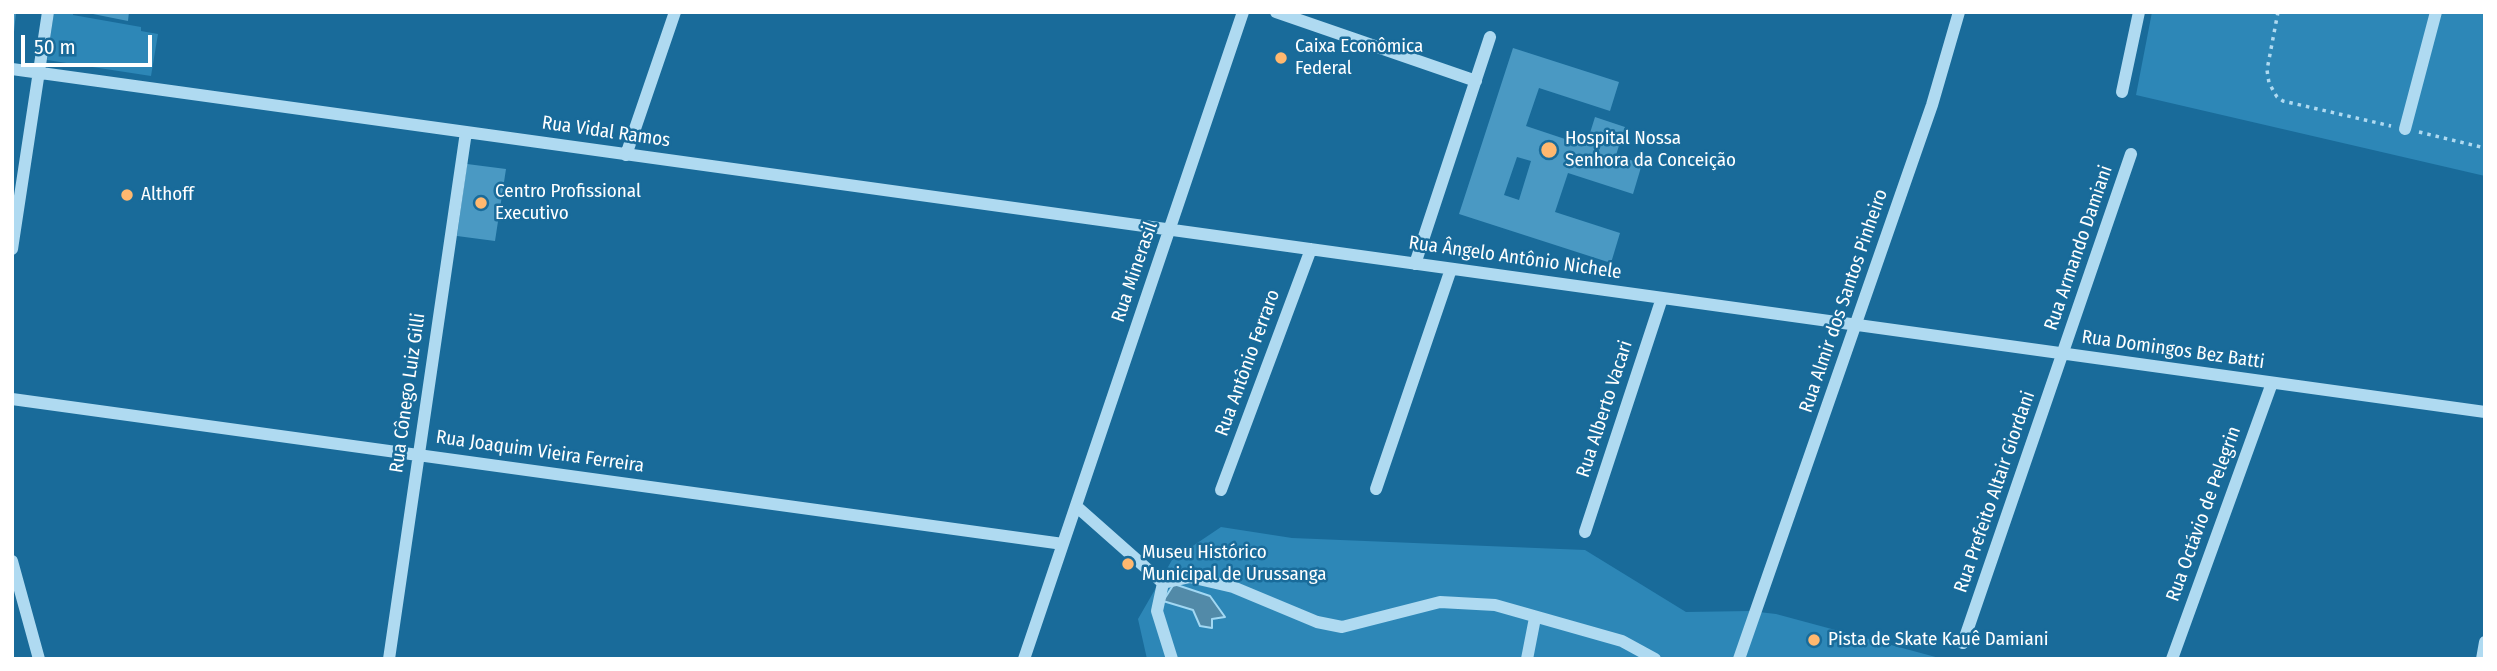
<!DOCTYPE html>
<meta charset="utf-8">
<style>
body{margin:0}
#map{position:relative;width:2497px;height:671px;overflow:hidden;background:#196b9a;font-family:"Fira Sans Condensed",sans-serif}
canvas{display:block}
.frame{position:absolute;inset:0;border:14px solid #fff;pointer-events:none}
.scale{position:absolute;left:21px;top:35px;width:131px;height:32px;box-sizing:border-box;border:4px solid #fff;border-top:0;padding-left:9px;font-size:21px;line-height:24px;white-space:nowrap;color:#fff;-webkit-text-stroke:5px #196b9a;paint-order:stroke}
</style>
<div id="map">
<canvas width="2497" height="671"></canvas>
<div class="frame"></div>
<div class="scale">50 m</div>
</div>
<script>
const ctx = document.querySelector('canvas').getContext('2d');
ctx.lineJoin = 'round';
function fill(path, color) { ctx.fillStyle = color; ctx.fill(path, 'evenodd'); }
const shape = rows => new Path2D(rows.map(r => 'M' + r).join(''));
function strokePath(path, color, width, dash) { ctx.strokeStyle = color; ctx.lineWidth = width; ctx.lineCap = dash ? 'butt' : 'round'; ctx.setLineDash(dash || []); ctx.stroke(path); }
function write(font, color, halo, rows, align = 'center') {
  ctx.font = font + ' "Fira Sans Condensed",sans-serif'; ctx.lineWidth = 5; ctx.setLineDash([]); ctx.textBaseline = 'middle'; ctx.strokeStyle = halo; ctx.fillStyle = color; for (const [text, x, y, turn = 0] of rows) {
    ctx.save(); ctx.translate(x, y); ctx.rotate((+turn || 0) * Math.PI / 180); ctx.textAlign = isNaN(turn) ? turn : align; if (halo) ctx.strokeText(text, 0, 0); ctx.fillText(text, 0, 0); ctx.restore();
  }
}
const green = shape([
 [54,12,73,12,73,15,141,27,141,31,158,34,151,76,47,60],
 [2152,12,2485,12,2485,176,2136,95],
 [1221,527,1292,538,1585,550,1686,612,1750,611,1776,614,1943,659,1147,659,1138,619,1172,560]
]);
const water = shape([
 [1174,584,1210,596,1225,617,1212,619,1212,628,1200,626,1193,610,1163,601,1174,584]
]);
const building = shape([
 [12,12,16,12,14,32,12,32],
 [83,12,129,12,128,21],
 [1513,48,1619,82,1610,111,1539,88,1526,126,1586,146,1595,117,1625,127,1616,155,1642,164,1633,194,1568,173,1555,212,1620,233,1611,263,1459,214],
 [1517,157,1531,161,1519,200,1504,195],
 [467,164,506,169,495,241,457,236]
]);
const path = shape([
 [2278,12,2267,70,2269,83,2277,97,2283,101,2391,126],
 [2419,132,2485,148]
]);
const minor = shape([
 [1276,12,1476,81],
 [12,69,2485,412],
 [2122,92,2139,12],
 [2405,129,2436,12],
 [626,155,675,12],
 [12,249,48,12],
 [1415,264,1490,37],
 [12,399,1063,544],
 [1376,489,1451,269],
 [1221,490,1311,249],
 [1076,506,1163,583,1157,611,1172,659],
 [1585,532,1662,298],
 [12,561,39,659],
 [1163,583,1190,577,1233,587,1317,622,1342,627,1440,602,1495,605,1622,641,1655,659],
 [1963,643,2131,154],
 [389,659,466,132],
 [1024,659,1243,12],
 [1527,659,1535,618],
 [1739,659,1932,105,1959,12],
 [2172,659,2272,383],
 [2482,659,2485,642]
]);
const markers = [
 [1281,58,7,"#ffb86f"],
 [1549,150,9,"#ffb86f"],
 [127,195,7,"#ffb86f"],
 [481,203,7,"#ffb86f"],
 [1128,564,7,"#ffb86f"],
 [1814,640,7,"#ffb86f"]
];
const poiNames = [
 ["Caixa Econômica",1295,47],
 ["Federal",1295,69],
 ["Hospital Nossa",1565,139],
 ["Senhora da Conceição",1565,161],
 ["Centro Profissional",495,192],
 ["Executivo",495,214],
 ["Althoff",141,195],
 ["Museu Histórico",1142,553],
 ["Municipal de Urussanga",1142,575],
 ["Pista de Skate Kauê Damiani",1828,640]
];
const streetNames = [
 ["Rua Vidal Ramos",606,132,8],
 ["Rua Armando Damiani",2079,248,-71],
 ["Rua Ângelo Antônio Nichele",1515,258,8],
 ["Rua Minerasil",1135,272,-71],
 ["Rua Almir dos Santos Pinheiro",1844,301,-71],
 ["Rua Domingos Bez Batti",2173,350,8],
 ["Rua Antônio Ferraro",1248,363,-70],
 ["Rua Cônego Luiz Gilli",408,393,-82],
 ["Rua Alberto Vacari",1605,409,-72],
 ["Rua Joaquim Vieira Ferreira",540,452,8],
 ["Rua Prefeito Altair Giordani",1995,492,-71],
 ["Rua Octávio de Pelegrin",2204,514,-70]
];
fill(green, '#2d87b7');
fill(water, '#528aa8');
strokePath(water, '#a2d8f3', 2);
fill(building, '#4a99c3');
strokePath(path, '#afdaf1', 3.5, [3.5, 5]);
strokePath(minor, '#afdaf1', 12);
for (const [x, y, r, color] of markers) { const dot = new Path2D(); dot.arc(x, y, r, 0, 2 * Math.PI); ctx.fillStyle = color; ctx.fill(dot); strokePath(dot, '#196b9a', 2.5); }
write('19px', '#fff', '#196b9a', poiNames, 'left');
write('19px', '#fff', '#196b9a', streetNames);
</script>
